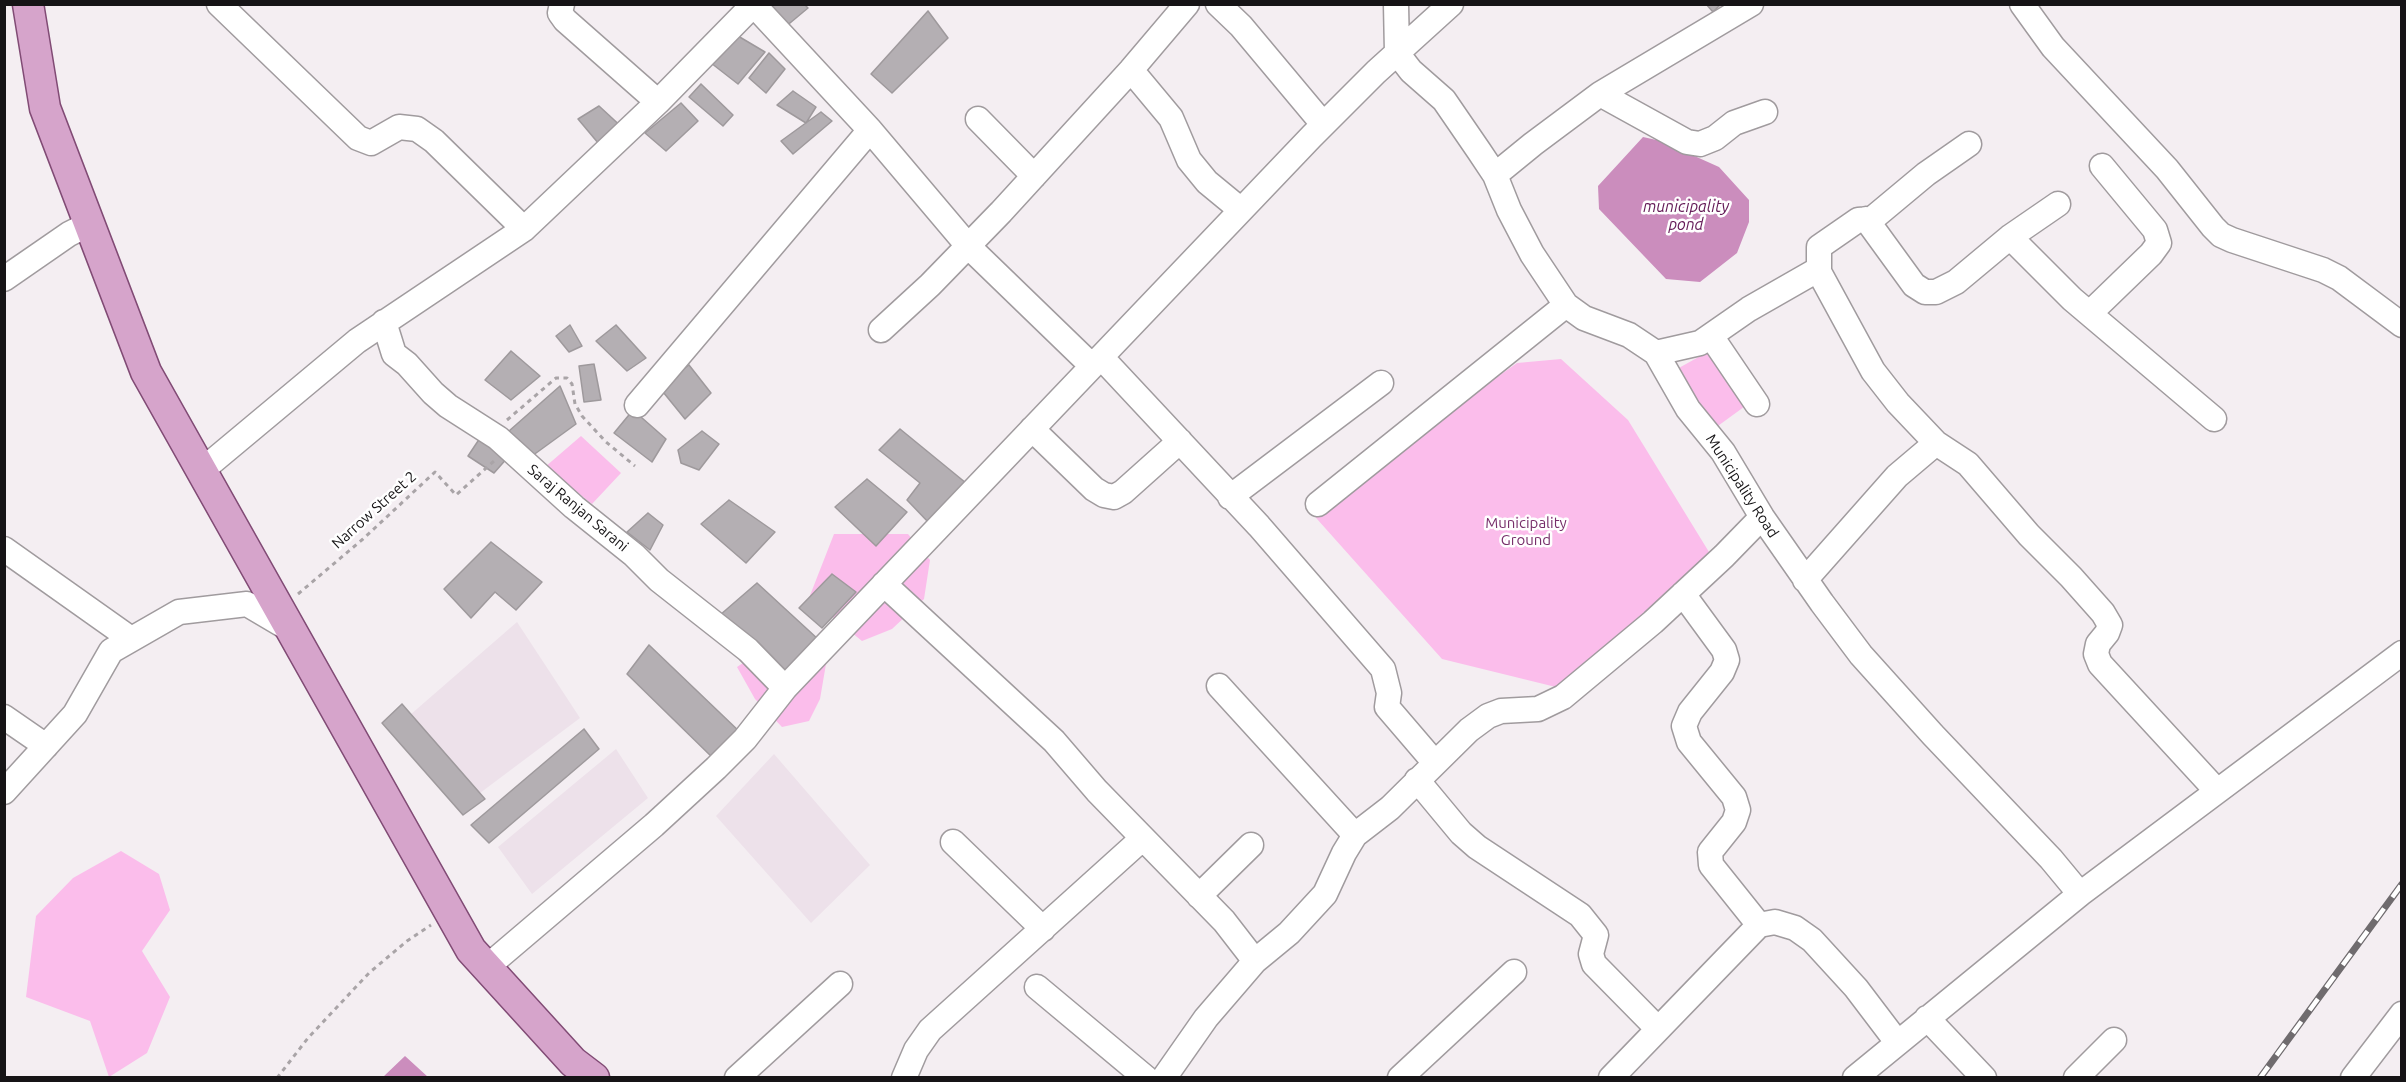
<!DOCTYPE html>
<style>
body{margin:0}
#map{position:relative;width:2406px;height:1082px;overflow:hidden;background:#f4eef2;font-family:Ubuntu,sans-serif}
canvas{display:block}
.frame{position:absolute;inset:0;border:6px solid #161416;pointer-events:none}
</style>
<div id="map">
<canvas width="2406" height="1082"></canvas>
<div class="frame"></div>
</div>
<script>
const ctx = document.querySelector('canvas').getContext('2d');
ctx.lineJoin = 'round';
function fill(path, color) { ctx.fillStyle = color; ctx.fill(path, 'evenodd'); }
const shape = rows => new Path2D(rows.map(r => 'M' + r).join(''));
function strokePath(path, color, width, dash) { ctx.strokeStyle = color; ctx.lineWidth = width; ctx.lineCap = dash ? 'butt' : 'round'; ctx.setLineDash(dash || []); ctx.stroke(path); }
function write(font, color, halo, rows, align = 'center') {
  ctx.font = font + ' Ubuntu,sans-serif'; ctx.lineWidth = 5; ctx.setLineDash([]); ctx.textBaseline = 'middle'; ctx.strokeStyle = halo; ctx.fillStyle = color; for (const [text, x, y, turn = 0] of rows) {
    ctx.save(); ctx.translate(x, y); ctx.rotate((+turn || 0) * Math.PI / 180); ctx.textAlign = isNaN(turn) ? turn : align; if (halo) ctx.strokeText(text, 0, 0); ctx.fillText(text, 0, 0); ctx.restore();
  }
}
const built = shape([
 [517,622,580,718,472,799,410,715],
 [616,749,648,798,532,894,498,847],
 [774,754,870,865,811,923,716,816]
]);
const green = shape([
 [1713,349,1748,404,1711,431,1677,369],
 [1561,359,1628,420,1709,552,1568,690,1442,659,1309,510,1517,363],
 [581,436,621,473,592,504,545,467],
 [834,534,908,534,930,560,924,599,892,629,862,641,809,598],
 [807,629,826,664,820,699,809,721,782,727,755,699,737,667,783,636],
 [121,851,159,874,170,910,142,951,170,997,147,1053,109,1077,90,1021,26,997,36,916,73,878]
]);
const water = shape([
 [1643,137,1661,141,1719,167,1749,200,1749,222,1737,253,1700,282,1666,279,1599,209,1598,186],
 [405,1056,428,1077,383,1077]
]);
const building = shape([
 [774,4,804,4,808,8,772,38,755,21,774,4],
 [1706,4,1721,4,1713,12,1706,4],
 [928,11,948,38,892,93,871,74,928,11],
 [738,36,765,52,738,84,711,63,738,36],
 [769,53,785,69,766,93,749,78,769,53],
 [701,84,733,115,723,126,689,97,701,84],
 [793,91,816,107,806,123,777,105,793,91],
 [681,103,698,121,666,151,645,133,681,103],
 [599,106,625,130,604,150,578,119,599,106],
 [821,112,832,121,793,154,781,141,821,112],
 [570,325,582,346,569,352,556,336,570,325],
 [616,325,646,358,627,371,596,341,616,325],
 [511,351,540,376,511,400,485,380,511,351],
 [594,364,601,400,584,402,579,366,594,364],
 [689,365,711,393,685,419,659,387,689,365],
 [560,386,576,424,532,456,509,431,560,386],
 [633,410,666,439,652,462,614,433,633,410],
 [900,429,966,483,929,523,907,500,920,483,879,450,900,429],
 [702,431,719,444,699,470,681,463,678,450,702,431],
 [482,435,509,456,494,473,468,456,482,435],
 [867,479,907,512,876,546,835,507,867,479],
 [729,500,775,532,746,563,701,524,729,500],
 [648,513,663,525,650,550,627,532,648,513],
 [491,542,542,582,516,610,495,592,471,618,444,589,491,542],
 [832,574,856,592,822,628,799,608,832,574],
 [757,583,819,640,785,676,720,615,757,583],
 [649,645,742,734,716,761,627,674,649,645],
 [402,704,485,799,463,815,382,723,402,704],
 [584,729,599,749,489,843,471,825,584,729]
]);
const path = shape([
 [507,420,556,378,567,378,572,384,575,404,582,416,606,442,635,466],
 [298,594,363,539,435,472,456,495,494,461],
 [277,1078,308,1038,369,973,407,941,431,925]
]);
const minor = shape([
 [219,4,358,138,371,143,399,127,417,129,434,141,524,229],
 [562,4,560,13,565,20,658,102],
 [1218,4,1241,26,1323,124],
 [1396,4,1397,53,1411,71,1444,100,1479,151,1495,175,1509,210,1532,254,1566,305,1584,318,1629,335,1656,353,1688,409,1723,452,1762,517,1822,603,1861,655,1933,735,2051,859,2080,894],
 [2022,4,2053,47,2167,169,2213,227,2221,235,2232,240,2323,270,2339,278,2402,325],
 [754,5,870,130,969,247,1092,366],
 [1131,70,1171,118,1189,160,1207,182,1241,210],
 [1600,94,1751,4],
 [978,119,1034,176],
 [1495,175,1533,144,1600,94,1687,142,1700,144,1715,138,1734,123,1765,112],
 [1866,219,1914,285,1925,292,1936,292,1956,282,2010,237,2058,204],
 [2010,237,2072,299,2214,419],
 [4,279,69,234,89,224],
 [2090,313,2151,254,2159,243,2155,230,2102,166],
 [384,322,394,354,407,364,433,393,448,406,498,438,574,507,634,555,659,580,748,650,785,688],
 [881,330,930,285,1001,212,1131,70,1187,4],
 [1711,336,1757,404],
 [1656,353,1700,343,1749,309,1819,269,1819,247,1858,220,1872,219,1926,174,1969,144],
 [1101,357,1259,526,1383,669,1389,693,1387,707,1435,763],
 [637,405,870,130],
 [1032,429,1094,489,1104,495,1114,497,1123,492,1180,441],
 [1936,443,1968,464,2029,535,2071,577,2103,613,2110,625,2107,633,2098,644,2096,654,2100,664,2217,791],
 [200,472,357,341,524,229,658,102,754,4],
 [1230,497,1381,383],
 [1318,504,1566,305],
 [4,549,131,639],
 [1805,580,1897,476,1936,443,1898,403,1873,371,1818,270],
 [884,584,1054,741,1097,791,1224,921,1255,961],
 [1683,594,1724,650,1727,660,1722,672,1690,712,1684,726,1689,742,1734,797,1738,810,1734,822,1710,852,1711,865,1759,925],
 [1219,686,1355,835],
 [4,717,46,746],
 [1417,780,1461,833,1477,847,1580,915,1596,935,1591,954,1594,964,1658,1029],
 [4,792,75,714,111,651,179,612,247,604,291,630],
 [953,842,1043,929],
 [1199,896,1251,845],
 [487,967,654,825,716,768,745,739,785,688,1312,136,1376,72,1451,4],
 [1037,987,1146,1078],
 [1927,1018,1984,1078],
 [737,1078,840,984],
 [904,1078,916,1050,930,1030,1143,838],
 [1164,1078,1206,1018,1237,982,1255,961,1289,933,1325,894,1344,853,1355,835,1390,808,1469,730,1488,716,1501,711,1538,709,1563,697,1653,622,1724,556,1762,517],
 [1400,1078,1514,972],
 [1611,1078,1759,925,1775,922,1795,928,1812,940,1856,988,1897,1042],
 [1855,1078,2080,894,2402,653],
 [2076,1078,2114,1040],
 [2353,1078,2402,1014]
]);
const major = shape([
 [28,4,45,108,146,372,471,950,573,1062,594,1078]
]);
const rail = shape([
 [2260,1078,2402,884]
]);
const streetNames = [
 ["Municipality Road",1742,486,57],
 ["Saraj Ranjan Sarani",578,508,40],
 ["Narrow Street 2",374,510,-42]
];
const parkNames = [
 ["Municipality",1526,523],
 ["Ground",1526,540]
];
const waterNames = [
 ["municipality",1686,207],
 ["pond",1686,225]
];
fill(built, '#ede1ea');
fill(green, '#fbbdeb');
fill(water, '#cb8dbd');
fill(building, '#b4afb3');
strokePath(building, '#9e999c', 1.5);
strokePath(minor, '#a09b9e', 27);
strokePath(major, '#814b75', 33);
strokePath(path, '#a9a4a7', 3, [4.5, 4.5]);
strokePath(minor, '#fff', 24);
strokePath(major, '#d6a4cb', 30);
strokePath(rail, '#6f6b6e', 7);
strokePath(rail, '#fff', 4.5, [14]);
write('15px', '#161416', '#fff', streetNames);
write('15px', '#772e6a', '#fff', parkNames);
write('italic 16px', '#631956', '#fff', waterNames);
</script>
